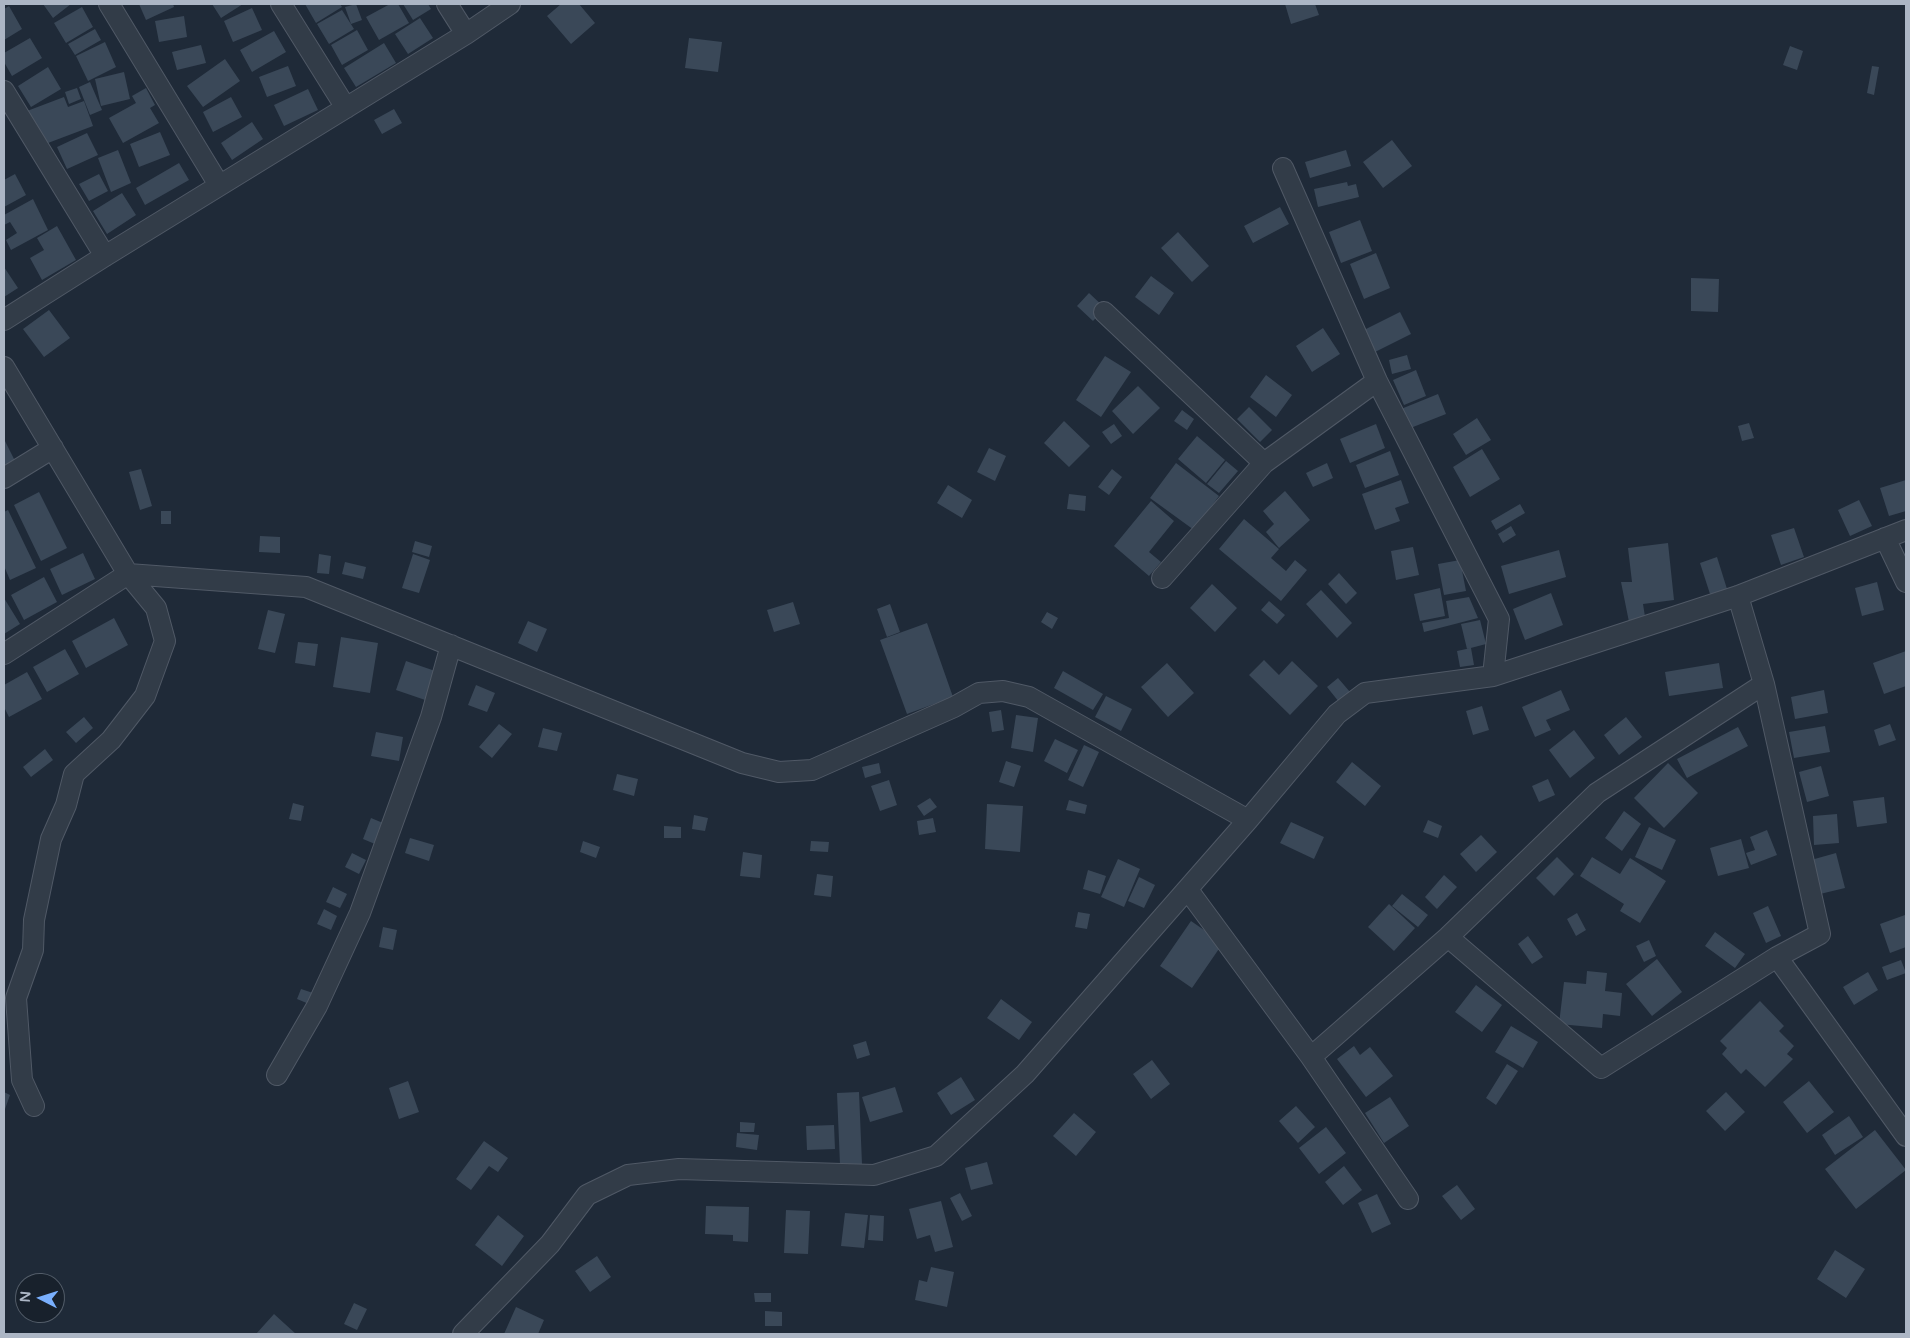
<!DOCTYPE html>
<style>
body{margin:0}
#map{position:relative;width:1910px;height:1338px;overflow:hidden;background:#1f2a38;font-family:"Varela Round",sans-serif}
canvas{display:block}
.frame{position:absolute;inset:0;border:5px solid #acb6c5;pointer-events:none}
.north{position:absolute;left:15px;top:1273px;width:50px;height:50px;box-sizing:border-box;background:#18212c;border:1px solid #535d69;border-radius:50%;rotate:275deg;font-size:14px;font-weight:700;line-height:20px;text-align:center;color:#acb6c5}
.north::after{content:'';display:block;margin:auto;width:18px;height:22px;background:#79affd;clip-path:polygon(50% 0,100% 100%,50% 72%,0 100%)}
</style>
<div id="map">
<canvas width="1910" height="1338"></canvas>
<div class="frame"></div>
<div class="north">N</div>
</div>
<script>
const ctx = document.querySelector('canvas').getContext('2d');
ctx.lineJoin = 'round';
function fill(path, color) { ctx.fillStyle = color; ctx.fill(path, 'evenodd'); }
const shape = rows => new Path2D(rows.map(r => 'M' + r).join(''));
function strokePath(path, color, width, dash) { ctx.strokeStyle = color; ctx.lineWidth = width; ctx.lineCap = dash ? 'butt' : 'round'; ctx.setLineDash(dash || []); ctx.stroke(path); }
const building = shape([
 [43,4,71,4,53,18],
 [139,4,173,4,174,7,146,20],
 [212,4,243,4,221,18],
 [305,4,340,4,342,7,316,23],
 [356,4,362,20,351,24,345,7],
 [390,4,398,4,409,23,379,40,366,17],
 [403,4,428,4,431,9,413,20],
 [561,4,579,4,595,23,571,44,547,16],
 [1285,4,1315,4,1319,15,1291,24],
 [9,6,22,29,4,40,4,9],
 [82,7,93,27,66,43,54,23],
 [252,8,262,30,233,42,224,21],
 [342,10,354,29,329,44,317,24],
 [184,16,187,37,159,42,155,21],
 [420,18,433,38,408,54,395,34],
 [95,29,101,40,75,55,68,44],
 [357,30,368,50,342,65,331,45],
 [274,31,286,52,252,72,240,50],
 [30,38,42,58,12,76,4,62,4,53],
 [689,38,722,42,718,72,685,68],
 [105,42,116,67,88,81,76,56],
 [384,43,396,63,356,87,344,68],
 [201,45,206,63,177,70,172,52],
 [1790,46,1803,51,1797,70,1783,65],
 [225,59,240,81,203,107,187,86],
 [288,66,296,86,267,97,259,77],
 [1872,66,1879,67,1874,95,1867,93],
 [48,67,61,89,31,107,18,86],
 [124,72,130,99,101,106,95,79],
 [90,82,102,110,90,115,79,87],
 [77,88,81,99,69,104,65,92],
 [146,88,155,105,150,108,159,123,123,143,109,118,136,103,132,96],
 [308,89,318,110,284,126,274,105],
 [64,97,68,107,84,101,93,126,40,146,27,111],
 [231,97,242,117,213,132,203,112],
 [394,109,402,123,382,134,374,120],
 [252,122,263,139,232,160,221,143],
 [160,132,170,155,139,167,130,144],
 [87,133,98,155,67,169,57,147],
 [1392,140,1412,166,1383,188,1363,162],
 [118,150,131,183,111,192,98,158],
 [1346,150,1351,166,1310,178,1305,162],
 [179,163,189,180,145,205,136,188],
 [15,174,26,195,4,207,4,180],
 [99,174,108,191,89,201,79,184],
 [1347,182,1348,186,1356,184,1359,197,1318,207,1314,189],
 [122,193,136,215,107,234,93,211],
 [33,199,48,230,11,250,6,240,17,233,10,222,4,225,4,215],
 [1280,207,1289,224,1253,243,1244,226],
 [1360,220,1372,251,1341,263,1329,232],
 [57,226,76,260,42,280,30,258,44,250,37,238],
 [1178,232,1209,266,1192,282,1161,248],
 [1376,253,1390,288,1364,299,1350,264],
 [4,267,18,288,4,297],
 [1151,276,1174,293,1159,315,1135,297],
 [1691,278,1719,279,1718,312,1691,311],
 [1089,293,1105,308,1093,321,1077,306],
 [49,310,70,338,44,357,23,329],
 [1400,312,1411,334,1375,352,1364,330],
 [1323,328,1340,354,1312,372,1296,346],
 [1407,355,1411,369,1392,374,1389,360],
 [1105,356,1131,372,1101,417,1076,400],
 [1416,370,1426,396,1404,405,1393,380],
 [1266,375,1292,395,1276,417,1250,397],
 [1138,386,1160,408,1133,434,1112,411],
 [1438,394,1446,414,1408,429,1401,409],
 [1249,407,1272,430,1260,442,1237,419],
 [1182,410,1194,419,1187,430,1174,421],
 [1477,418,1491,440,1466,455,1453,434],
 [1064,421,1090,446,1069,467,1044,443],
 [1749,423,1754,438,1742,441,1738,426],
 [1114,424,1122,436,1111,444,1102,432],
 [1376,424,1385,448,1350,463,1340,439],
 [1197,436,1225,460,1206,483,1178,459],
 [4,439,16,463,4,469],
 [989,448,1006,456,995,481,977,472],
 [1482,449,1500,479,1470,497,1453,467],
 [1390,451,1399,475,1365,488,1356,465],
 [1226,461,1238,471,1219,493,1207,484],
 [1176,463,1219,496,1194,530,1150,498],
 [1327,463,1333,478,1313,487,1306,473],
 [141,469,152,506,140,510,129,472],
 [1112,469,1122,477,1109,495,1098,487],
 [1401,480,1409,503,1395,508,1400,521,1375,530,1362,494],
 [1906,480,1906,511,1889,516,1880,488],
 [948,485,972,500,962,518,937,503],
 [1285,491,1310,520,1279,548,1266,532,1274,524,1263,511],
 [39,492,67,548,41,561,14,505],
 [1069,494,1086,496,1085,511,1067,509],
 [1859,500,1872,526,1850,536,1838,510],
 [1151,501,1174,521,1149,552,1161,562,1149,576,1114,546],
 [1520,504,1525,513,1496,530,1491,521],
 [8,510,36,568,10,580,4,566,4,512],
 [161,511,171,511,171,524,161,524],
 [1244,519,1279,549,1271,558,1286,571,1295,560,1307,570,1281,601,1219,549],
 [1511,526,1516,535,1503,543,1498,534],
 [1794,528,1804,557,1781,565,1771,535],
 [260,536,280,537,280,553,259,552],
 [415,541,432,546,429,557,412,552],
 [1668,543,1674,600,1643,604,1646,623,1630,627,1621,582,1632,582,1628,548],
 [1413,547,1419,575,1396,580,1391,551],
 [1559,550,1566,577,1509,594,1501,566],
 [83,553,95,579,62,595,50,569],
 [319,554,331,556,329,574,317,573],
 [413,554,430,560,419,593,402,588],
 [1717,557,1727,589,1710,594,1700,563],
 [1460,560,1466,591,1444,595,1438,564],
 [345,562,366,567,363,579,342,574],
 [1339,573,1357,593,1346,604,1328,584],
 [44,577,57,602,24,620,11,595],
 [1877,582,1884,610,1862,616,1855,588],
 [1212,584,1237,608,1215,632,1190,608],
 [1440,588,1445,616,1420,621,1414,594],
 [1321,590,1352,623,1337,638,1306,604],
 [1551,593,1563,625,1525,640,1513,609],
 [1469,597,1478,618,1424,632,1422,623,1449,618,1446,601],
 [4,598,20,624,4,634],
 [1269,601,1285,615,1277,624,1261,610],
 [793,602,800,624,774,632,767,610],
 [890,604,900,632,887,637,877,609],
 [268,610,285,614,275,653,258,649],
 [1047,612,1058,618,1052,629,1041,622],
 [114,618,128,645,86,668,72,641],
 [1480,620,1486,644,1467,649,1461,624],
 [528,621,547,629,537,652,518,643],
 [927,623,953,697,907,714,880,640],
 [341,637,378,643,370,693,333,687],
 [298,642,318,644,315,666,295,663],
 [1471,648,1474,665,1460,667,1457,651],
 [65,649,79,674,47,692,33,667],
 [1906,651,1906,686,1884,694,1873,663],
 [1264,660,1279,675,1292,661,1318,686,1290,715,1249,675],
 [406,661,441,673,431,702,396,690],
 [1167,663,1194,693,1168,717,1141,687],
 [1719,663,1723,688,1669,696,1665,672],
 [1063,671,1103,694,1093,710,1054,688],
 [27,672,42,699,9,717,4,707,4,685],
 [1338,678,1350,692,1339,702,1327,687],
 [476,685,495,693,487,712,468,705],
 [1561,690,1570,710,1546,720,1551,730,1535,737,1522,707],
 [1824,690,1828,713,1795,719,1791,697],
 [1106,696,1132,709,1121,731,1095,717],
 [1482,706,1489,730,1473,735,1466,711],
 [1001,710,1004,730,992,732,989,712],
 [1016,715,1038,718,1033,752,1011,748],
 [84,717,93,728,76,743,66,732],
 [1626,717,1642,737,1619,755,1604,735],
 [499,724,512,734,492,758,479,747],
 [1890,724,1896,740,1879,746,1874,730],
 [1825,726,1830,752,1794,758,1789,732],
 [1738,727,1748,746,1687,778,1677,759],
 [543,728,562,733,557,751,538,747],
 [1574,730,1595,758,1570,778,1549,750],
 [376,732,403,737,399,761,371,756],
 [1055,739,1078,750,1067,773,1044,761],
 [1084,745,1099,752,1083,787,1068,780],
 [45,749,53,760,31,777,23,767],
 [1006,761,1021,766,1014,787,999,782],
 [1352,762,1381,786,1365,806,1336,782],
 [879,763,881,773,865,778,862,767],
 [1668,763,1698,793,1664,828,1634,798],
 [1821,766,1829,796,1807,802,1799,772],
 [617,774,638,779,634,796,613,790],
 [1548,779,1555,795,1539,802,1532,786],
 [889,780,897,805,880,811,871,786],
 [1884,797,1887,823,1857,827,1853,801],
 [930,798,937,807,924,816,917,806],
 [1069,800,1087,805,1085,814,1066,810],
 [293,803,304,806,301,821,289,819],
 [987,804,1023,806,1020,852,985,849],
 [1624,811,1641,824,1622,851,1605,838],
 [1837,814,1839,843,1814,845,1813,816],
 [694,815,708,818,705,831,692,829],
 [371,818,383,823,375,844,363,839],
 [933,818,936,832,919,835,917,821],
 [1428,820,1442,826,1438,838,1423,832],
 [1291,822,1324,837,1314,859,1280,843],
 [664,826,681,827,681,838,664,838],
 [1649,827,1676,840,1662,870,1635,857],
 [1767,830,1777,855,1751,865,1746,853,1755,850,1750,837],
 [1481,835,1497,852,1476,872,1460,854],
 [410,838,434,845,429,861,405,853],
 [1741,839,1749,868,1718,876,1710,848],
 [583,841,600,847,596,858,580,852],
 [811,841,829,842,828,852,810,851],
 [743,852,762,855,760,878,740,876],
 [352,853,366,860,359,874,345,867],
 [1836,853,1845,888,1820,894,1811,860],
 [1557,857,1574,874,1554,896,1536,878],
 [1592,857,1620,874,1630,858,1666,881,1640,923,1620,911,1624,904,1580,876],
 [1118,859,1140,869,1124,907,1101,897],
 [1088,870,1106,876,1100,894,1083,889],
 [817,874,833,876,831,897,814,895],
 [1444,875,1457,887,1437,909,1425,897],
 [1139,877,1155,885,1144,908,1128,901],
 [333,887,347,894,340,908,326,902],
 [1402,894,1428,915,1418,927,1392,906],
 [1389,904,1415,928,1394,951,1368,927],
 [1768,906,1781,936,1766,943,1753,913],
 [324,909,337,916,331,930,317,924],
 [1078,912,1090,914,1087,929,1075,927],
 [1577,913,1586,930,1576,936,1567,919],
 [1905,915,1906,919,1906,947,1890,953,1880,924],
 [1191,921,1223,943,1192,988,1160,966],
 [383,927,397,930,393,950,379,947],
 [1715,932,1745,954,1735,968,1705,946],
 [1528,936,1543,957,1532,964,1518,944],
 [1649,940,1656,956,1644,962,1636,946],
 [1657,959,1682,992,1652,1016,1626,984],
 [1901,960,1906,973,1887,980,1882,967],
 [1587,971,1607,973,1605,991,1622,993,1620,1016,1603,1014,1602,1028,1559,1024,1564,982,1586,984],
 [1868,972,1878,990,1854,1005,1843,987],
 [1476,985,1502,1005,1482,1032,1455,1012],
 [301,989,313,993,309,1004,297,999],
 [1001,999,1032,1022,1019,1040,987,1018],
 [1760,1001,1784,1026,1779,1031,1794,1046,1787,1054,1793,1059,1765,1087,1746,1069,1741,1074,1722,1054,1727,1048,1720,1041],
 [1511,1026,1538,1042,1523,1068,1495,1052],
 [866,1041,870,1055,857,1059,853,1045],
 [1354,1046,1360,1055,1370,1047,1393,1076,1366,1097,1337,1059],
 [1152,1060,1170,1084,1151,1099,1133,1074],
 [1507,1064,1518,1071,1496,1105,1486,1098],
 [961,1077,975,1100,951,1115,937,1093],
 [408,1081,419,1112,399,1119,389,1088],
 [1809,1081,1834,1112,1807,1133,1783,1102],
 [895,1087,903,1112,870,1122,862,1097],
 [4,1092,10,1095,4,1112],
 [859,1092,862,1164,840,1165,837,1093],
 [1726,1092,1745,1112,1725,1131,1706,1111],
 [1390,1097,1409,1126,1384,1143,1365,1113],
 [1296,1106,1315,1127,1298,1143,1279,1121],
 [1074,1113,1096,1132,1076,1156,1053,1136],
 [1849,1116,1863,1137,1835,1155,1822,1135],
 [740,1122,755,1123,754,1132,740,1132],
 [834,1125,835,1149,807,1150,806,1126],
 [1326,1127,1346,1153,1319,1174,1299,1148],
 [1875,1130,1906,1170,1856,1209,1825,1169],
 [737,1133,759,1135,757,1150,736,1147],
 [484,1141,508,1158,498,1172,489,1166,471,1190,456,1179],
 [987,1162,993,1184,971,1190,965,1168],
 [1344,1166,1362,1190,1343,1205,1325,1182],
 [1457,1185,1475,1209,1461,1220,1442,1196],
 [960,1193,972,1216,962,1221,950,1198],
 [1377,1194,1391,1224,1372,1233,1358,1203],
 [941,1201,953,1247,935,1252,930,1235,917,1239,909,1209],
 [706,1206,749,1207,748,1242,733,1241,733,1235,705,1234],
 [786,1210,810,1211,808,1254,784,1253],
 [845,1213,868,1215,864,1248,841,1246],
 [498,1215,524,1236,502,1266,475,1245],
 [870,1215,884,1216,883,1241,868,1240],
 [1835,1250,1865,1269,1846,1298,1817,1279],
 [597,1256,611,1277,590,1292,575,1271],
 [931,1267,954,1272,947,1307,915,1300,919,1280,927,1282],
 [754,1293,771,1293,771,1302,755,1302],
 [354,1303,367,1309,357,1330,344,1324],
 [516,1307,544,1320,538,1334,504,1334],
 [765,1311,782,1312,782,1326,765,1326],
 [274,1314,296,1334,256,1334]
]);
const street = shape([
 [109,4,219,185],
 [281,4,346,108],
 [447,4,466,34],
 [4,91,105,256],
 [1283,168,1377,381,1499,619,1493,676],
 [1104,312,1264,463],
 [4,320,105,256,466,34,510,4],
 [4,367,128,574,4,654],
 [4,478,53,448],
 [1885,538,1906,582],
 [1162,578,1264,463,1377,381],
 [1188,890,1311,1057,1408,1199],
 [1448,937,1601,1068,1777,957,1820,934,1764,684,1738,596],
 [1777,957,1906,1136],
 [1311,1057,1448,937,1597,793,1764,684],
 [277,1075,317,1006,360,913,431,717,451,645],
 [34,1106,22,1080,16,998,33,950,34,920,51,839,66,805,74,774,111,740,145,696,165,641,156,608,128,574,306,587,742,763,779,772,812,770,954,707,979,693,1003,691,1029,697,1248,820],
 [463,1334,550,1244,587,1195,628,1175,679,1169,874,1175,936,1156,1025,1074,1248,820,1337,714,1365,693,1493,676,1738,596,1906,530]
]);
fill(building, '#3a4858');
strokePath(street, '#505966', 22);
strokePath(street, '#323c48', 20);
</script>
